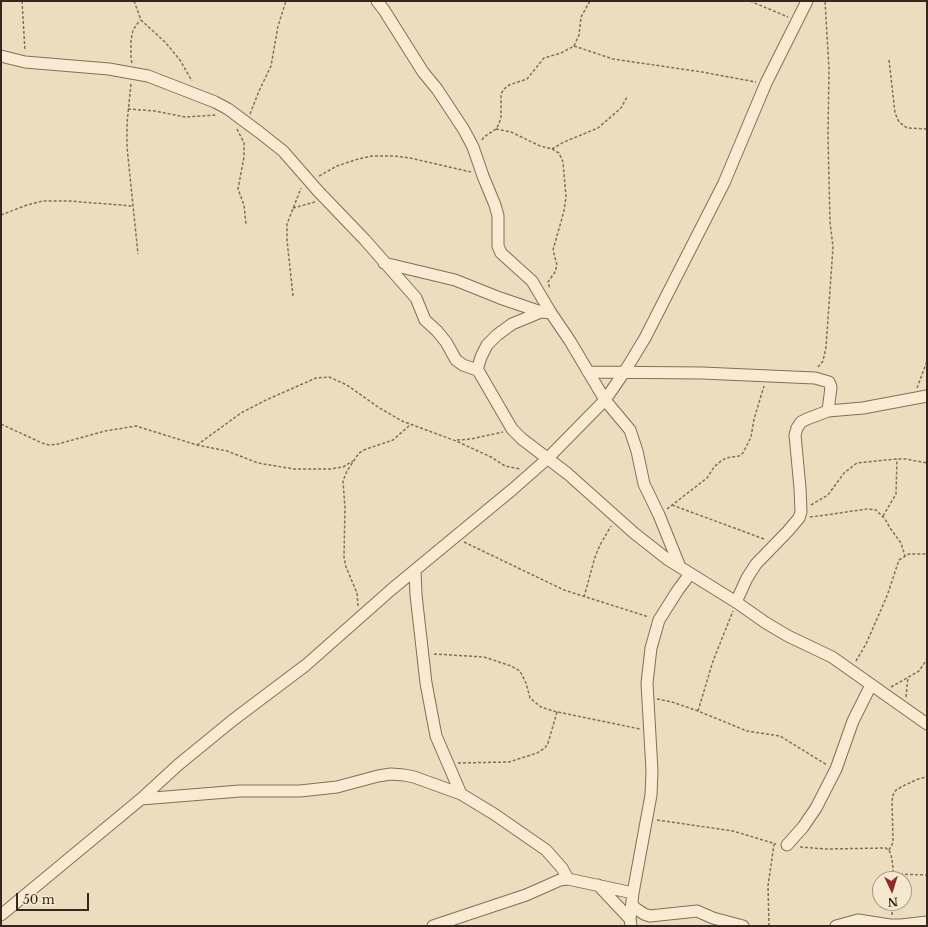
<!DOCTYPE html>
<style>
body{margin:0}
#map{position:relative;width:928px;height:927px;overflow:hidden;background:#ecddbf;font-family:"Libre Baskerville",serif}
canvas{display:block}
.frame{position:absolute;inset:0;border:2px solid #34271c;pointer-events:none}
.north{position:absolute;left:872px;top:871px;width:40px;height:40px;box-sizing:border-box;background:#f4e8ce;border:1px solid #a79b87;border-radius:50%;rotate:176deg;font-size:11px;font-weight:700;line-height:16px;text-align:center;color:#34271c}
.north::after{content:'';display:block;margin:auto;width:14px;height:18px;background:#92292d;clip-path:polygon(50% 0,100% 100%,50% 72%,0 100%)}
.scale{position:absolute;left:16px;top:893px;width:73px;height:18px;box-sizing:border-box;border:2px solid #34271c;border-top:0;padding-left:5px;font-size:12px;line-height:14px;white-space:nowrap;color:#34271c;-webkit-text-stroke:3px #f4e8ce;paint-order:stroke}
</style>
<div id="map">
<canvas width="928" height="927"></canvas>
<div class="frame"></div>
<div class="north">N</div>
<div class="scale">50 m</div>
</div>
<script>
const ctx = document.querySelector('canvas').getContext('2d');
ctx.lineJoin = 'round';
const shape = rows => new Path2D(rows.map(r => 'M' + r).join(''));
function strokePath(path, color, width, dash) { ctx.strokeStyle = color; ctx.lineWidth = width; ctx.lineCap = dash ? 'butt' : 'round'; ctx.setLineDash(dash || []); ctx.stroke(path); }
const path = shape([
 [22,1,25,51],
 [134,1,141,20,165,42,180,60,192,81],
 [750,1,788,17],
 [574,46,613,59,702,72,756,82],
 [889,60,895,113,899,122,907,128,927,129],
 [132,63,131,59,131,40,133,30,140,20],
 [131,84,127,123,127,147,138,254],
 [128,109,155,111,185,117,217,115],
 [250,114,259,91,271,66,278,26,286,1],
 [237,129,244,143,244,157,238,189,244,205,246,225],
 [496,129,511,132,540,146,552,149,559,153,563,162,566,197,564,211,553,250,557,265,555,272,548,282,550,289],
 [482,140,484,137,496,129,499,124,501,117,501,94,504,89,509,85,527,79,544,58,561,53,574,46,579,35,581,17,590,1],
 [552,149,564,142,598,128,621,108,627,97],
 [319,176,337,166,358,159,372,156,394,156,410,158,471,172],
 [293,208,315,202],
 [1,215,27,205,43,201,69,201,133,206],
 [293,296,287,240,287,224,301,188],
 [818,367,823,361,826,347,833,247,830,222,828,136,829,69,825,1],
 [917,388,927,361],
 [1,424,42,443,49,445,58,444,105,431,136,426,197,445,227,451,258,463,294,469,330,469,343,467,353,461],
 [457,440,471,439,503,432],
 [197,445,241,413,266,400,316,378,329,377,347,385,378,407,402,421,456,441,491,457,505,466,520,469],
 [672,505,764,539],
 [811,505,828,495,844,473,857,463,897,459,906,459,927,463],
 [667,509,707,478,714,467,721,461,726,458,739,456,743,453,751,437,754,419,764,386],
 [883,516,896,494,897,459],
 [810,517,826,515,867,509,876,510,885,519,890,528,901,543,905,556],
 [464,542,564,590,649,617],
 [584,597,595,557,600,545,611,526],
 [358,606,357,593,346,567,344,557,345,508,343,481,347,471,359,453,366,449,393,440,410,425],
 [434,654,484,657,511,666,520,671,526,683,530,698,541,707,553,711,640,729],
 [856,661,866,644,887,596,899,560,909,554,927,554],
 [891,687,919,671,927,659],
 [906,697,908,677],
 [657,699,672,702,698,711,747,731,780,736,827,765],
 [698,711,713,661,733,611],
 [458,763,509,762,537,753,545,748,548,743,557,712],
 [657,820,733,831,776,844],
 [800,847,826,849,886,848,890,852,892,859,894,879],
 [889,850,892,845,893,840,892,801,893,795,896,790,905,785,918,779,927,777],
 [895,874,927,875],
 [892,915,893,903],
 [769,926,768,886,774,844]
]);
const minor = shape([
 [377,1,384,10,423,72,437,89,464,130,473,147,483,176,495,205,498,216,498,246,501,253,532,281,551,313,570,341,605,400,630,430,637,451,644,484,659,515,680,567],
 [1,56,25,62,109,69,148,76,215,102,228,109,259,132,283,151,318,191,365,240,416,298,425,320,437,331,446,342,456,360,463,365,477,370,479,372,512,429,522,439,568,474,634,533,667,559,736,602,766,623,788,636,832,657,927,724],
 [384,263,455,280,500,298,541,312,551,313],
 [477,370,481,357,487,345,497,335,512,324,541,312],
 [588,372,702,373,815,378,829,382,831,387,828,411],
 [415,570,416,595,426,683,436,736,461,794],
 [736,602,747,578,756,564,788,531,799,518,801,512,800,488,795,435,797,428,801,422,807,419,828,411,863,408,927,396],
 [141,799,240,791,300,791,337,787,378,776,391,774,404,775,414,777,461,794,494,814,546,850,562,868,568,879],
 [787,845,803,827,816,808,836,769,853,721,871,685],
 [598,885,630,919],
 [632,904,635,908,644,914,650,916,697,911,713,918,743,926],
 [1,915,141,799,178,765,233,720,306,665,392,589,513,489,547,459,605,400,625,371,645,338,724,183,766,83,807,1],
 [433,926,526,895,560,880,568,879,633,893],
 [631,926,630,919,633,893,651,795,652,771,647,683,651,648,659,620,678,590,690,574],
 [836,926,858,920,890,925,901,925,927,922]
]);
strokePath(minor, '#846e58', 13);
strokePath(path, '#846e58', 1.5, [3, 2]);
strokePath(minor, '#f8ebd2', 11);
</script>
